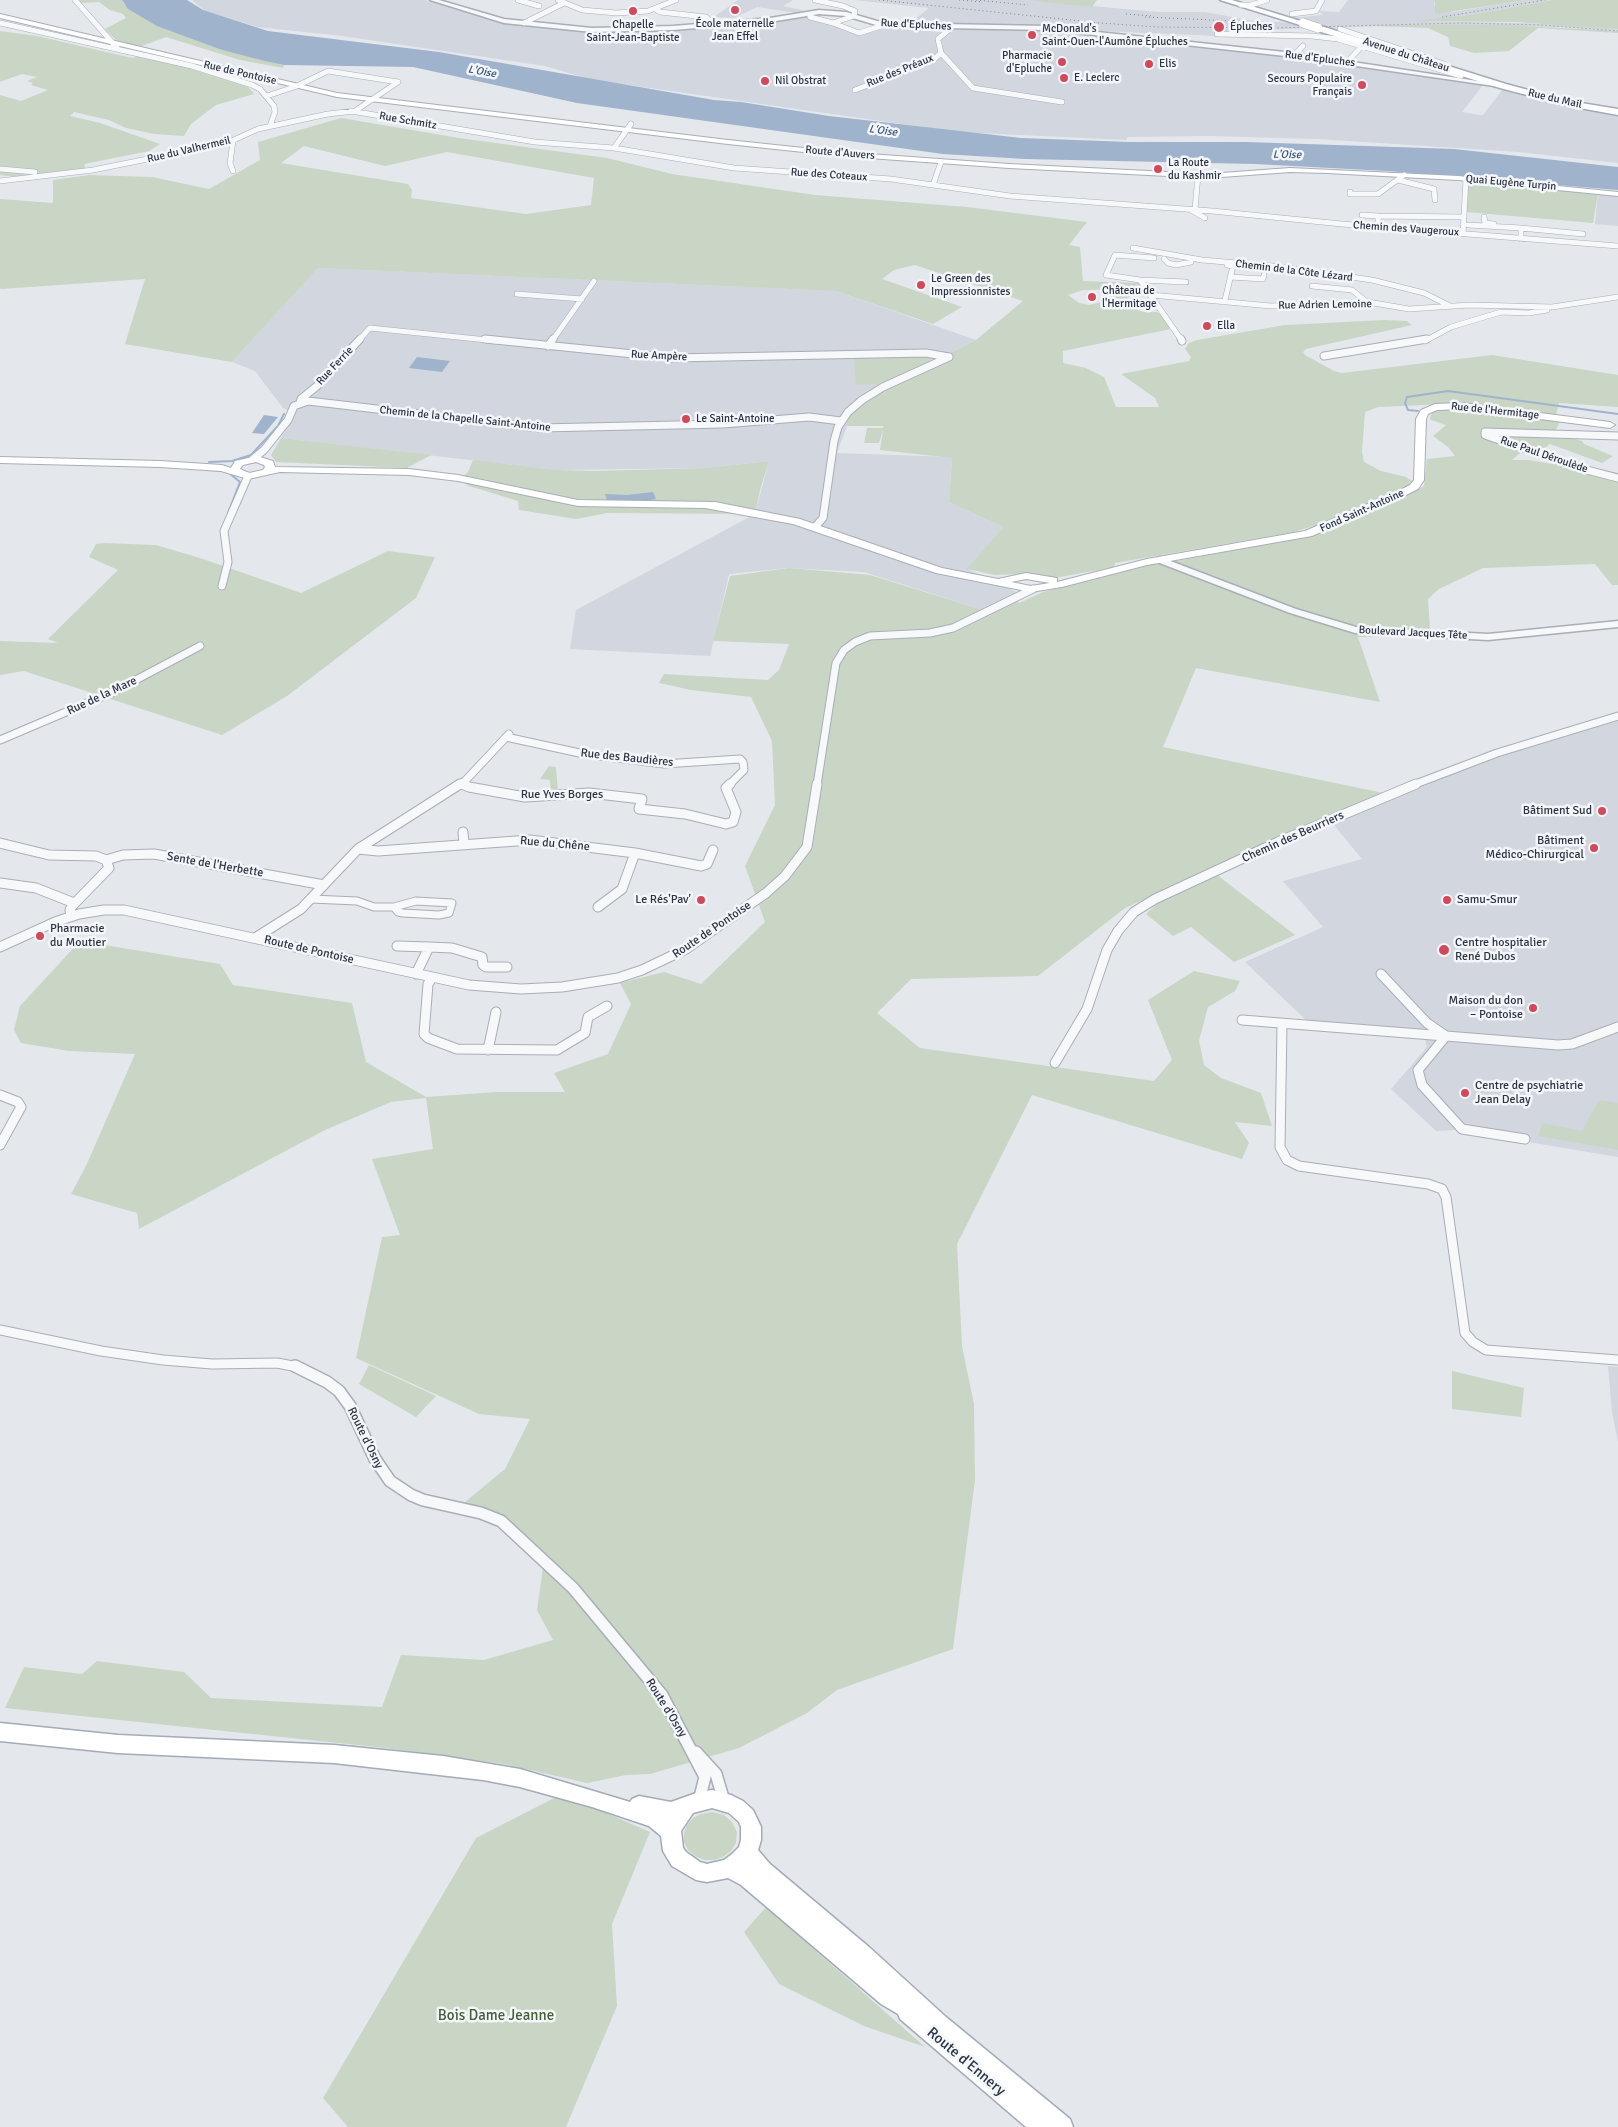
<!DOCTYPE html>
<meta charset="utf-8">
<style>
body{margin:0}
canvas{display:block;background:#e4e7ec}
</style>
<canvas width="1618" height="2127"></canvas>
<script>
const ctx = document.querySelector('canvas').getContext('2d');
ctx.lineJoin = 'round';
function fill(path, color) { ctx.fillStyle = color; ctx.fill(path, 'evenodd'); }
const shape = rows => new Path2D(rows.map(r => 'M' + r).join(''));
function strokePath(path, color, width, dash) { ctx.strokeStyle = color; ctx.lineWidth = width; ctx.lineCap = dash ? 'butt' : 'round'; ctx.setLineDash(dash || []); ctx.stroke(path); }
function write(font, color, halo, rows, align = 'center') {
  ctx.font = font + ' Signika,sans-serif'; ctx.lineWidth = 5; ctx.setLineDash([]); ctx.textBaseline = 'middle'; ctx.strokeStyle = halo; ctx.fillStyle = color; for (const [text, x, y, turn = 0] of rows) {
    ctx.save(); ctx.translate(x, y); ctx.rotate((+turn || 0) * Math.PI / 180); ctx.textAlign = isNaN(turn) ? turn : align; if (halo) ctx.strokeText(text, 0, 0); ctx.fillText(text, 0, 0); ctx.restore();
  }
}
const built = shape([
 [192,0,424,0,496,20,587,30,631,32,677,29,802,15,860,35,882,26,906,26,929,8,854,0,1026,0,1158,12,1205,12,1254,21,1297,23,1312,28,1262,30,1263,32,1224,31,1216,30,1218,36,1098,31,1043,22,1037,27,1051,32,1063,30,1195,45,1387,70,1483,85,1462,112,1480,115,1483,115,1503,89,1566,106,1618,114,1618,163,1519,152,1318,139,1210,136,1128,137,1126,140,958,132,657,89,589,79,545,66,342,36,258,27,205,11],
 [738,0,793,0,783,6,806,11,796,13,757,7,734,18,714,17],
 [1348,0,1435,0,1434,5,1453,12,1526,0,1552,0,1476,14,1422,21,1561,24,1618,29,1618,31,1560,27,1412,25,1325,28,1291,18,1323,15,1319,11,1339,12],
 [1598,193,1618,195,1618,226,1595,224],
 [318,268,836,291,976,340,883,387,846,417,847,426,837,453,952,457,949,502,1003,527,968,569,1016,592,983,610,864,572,788,568,729,574,710,656,570,649,576,610,755,514,769,461,706,468,556,470,281,438,294,413,283,408,255,371,232,362],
 [1618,719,1618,1157,1457,1130,1436,1131,1391,1089,1427,1047,1423,1032,1307,1021,1245,962,1323,927,1283,881,1362,859,1333,824,1429,781,1487,759],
 [1608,1366,1618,1367,1618,1442,1612,1412]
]);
const green = shape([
 [76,0,122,0,124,4,204,43,222,50,284,65,283,68,240,60,166,37,139,47,117,41,105,29,126,18,123,14,110,10,99,2,80,3],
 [1026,0,1097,0,1092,7],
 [1435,0,1526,0,1435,14],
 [1552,0,1618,0,1618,29,1515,22,1416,21,1476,14],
 [1377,25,1502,25,1600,30,1618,31,1618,33,1538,28,1509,51,1474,53,1450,46,1448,37,1428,28,1375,26],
 [0,31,37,36,132,58,139,56,190,68,247,85,254,94,216,105,191,124,184,136,154,134,126,128,109,120,74,112,70,116,100,123,160,144,149,151,84,164,86,170,16,177,0,175,0,95,21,101,48,90,31,85,33,83,27,81,37,77,22,74,0,82],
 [341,118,459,138,607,158,672,174,815,195,967,207,1087,222,1069,245,1080,247,1083,281,1139,283,1144,291,1119,289,1083,290,1068,295,1079,303,1089,305,1106,301,1109,292,1125,292,1132,294,1127,299,1131,307,1143,312,1157,312,1176,328,1063,351,1063,363,1086,368,1104,377,1116,407,1159,407,1155,398,1121,374,1189,361,1191,357,1185,349,1189,343,1197,340,1285,325,1385,320,1407,321,1412,325,1306,349,1303,352,1305,355,1334,371,1342,373,1492,355,1618,375,1618,407,1559,403,1556,415,1445,404,1378,407,1365,412,1362,452,1364,462,1381,471,1406,477,1414,482,1404,488,1320,524,1294,532,1115,563,1114,567,1055,578,1020,574,995,575,967,569,1003,527,949,502,952,458,880,450,883,430,879,443,864,443,867,428,883,428,884,426,847,426,846,417,883,387,877,384,856,385,854,356,925,356,930,358,928,364,976,340,1023,301,915,265,894,270,882,279,962,307,933,324,836,291,318,268,232,362,125,344,145,279,1,289,0,288,0,199,53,203,53,180,89,175,152,177,209,189,260,160,258,142],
 [304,146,385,166,447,152,594,178,591,205,526,214,411,198,412,190,408,184,281,163],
 [1468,182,1598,193,1593,223,1466,212],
 [1438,408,1484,411,1560,422,1554,433,1582,441,1584,444,1613,456,1602,463,1550,444,1539,452,1526,448,1512,460,1528,460,1559,465,1618,480,1618,585,1612,585,1595,564,1483,568,1439,589,1428,599,1430,630,1437,637,1358,637,1380,702,1196,668,1163,747,1383,793,1265,842,1262,847,1125,908,1038,976,911,979,877,1013,920,1048,1154,1081,1172,1060,1148,1000,1194,971,1240,981,1235,991,1208,1007,1199,1041,1204,1065,1221,1078,1261,1093,1272,1126,1235,1122,1249,1143,1242,1159,1032,1095,957,1244,962,1346,974,1404,975,1480,953,1649,837,1690,807,1713,739,1748,650,1774,626,1775,587,1783,504,1764,386,1748,5,1708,24,1667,82,1674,97,1661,184,1672,211,1698,382,1707,401,1655,484,1660,553,1640,537,1610,544,1561,501,1521,458,1508,505,1469,530,1419,479,1414,356,1358,382,1237,400,1235,372,1159,433,1149,426,1098,391,1102,325,1130,139,1229,137,1213,71,1194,86,1166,135,1054,69,1051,21,1043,14,1030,20,1006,80,941,220,964,233,985,352,1003,366,1062,426,1097,496,1092,565,1092,554,1073,608,1054,631,1004,620,983,664,972,701,984,765,922,745,866,775,805,772,741,751,697,691,690,659,683,664,674,768,680,779,670,789,644,713,641,730,576,789,568,870,575,983,610,1016,592,1015,597,1019,603,1043,592,1147,565,1161,562,1186,567,1172,562,1319,534,1404,497,1424,486,1427,459,1455,456,1448,447,1433,436,1446,425,1431,420,1430,418,1433,410],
 [281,438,431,455,407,468,276,462,271,455],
 [473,460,556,470,596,471,706,468,769,461,760,490,755,514,607,513,576,519,519,510,518,501,469,486,459,480,468,472],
 [104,543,156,545,203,559,301,593,388,551,435,557,416,598,287,696,222,735,24,671,0,675,0,641,58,643,48,639,118,570,89,557,96,544],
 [549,766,556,767,558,792,551,793,550,780,540,779],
 [1217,875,1295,935,1234,962,1191,927,1173,936,1146,914,1159,902],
 [1599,1100,1618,1103,1618,1150,1538,1136,1542,1123,1582,1131],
 [369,1365,436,1396,416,1417,359,1384],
 [1452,1371,1524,1388,1521,1417,1452,1409],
 [562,1794,650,1832,612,1924,617,2006,566,2127,348,2127,323,2098,476,1838],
 [713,1812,724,1815,732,1822,737,1832,736,1843,731,1851,723,1857,714,1860,704,1860,695,1856,688,1850,684,1842,684,1833,687,1825,693,1818,701,1814],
 [766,1907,925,2047,864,2026,779,1984,744,1932]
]);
const water = shape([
 [122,0,187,0,203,10,268,31,439,52,714,100,741,102,829,116,1021,138,1129,142,1247,142,1454,149,1618,167,1618,190,1387,171,1255,164,1025,159,943,154,577,103,413,67,284,65,265,61,222,50,157,26,128,9],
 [417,357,450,361,442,372,409,368],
 [264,415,278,417,264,434,252,433],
 [653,492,656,499,647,501,607,500,605,494,627,495]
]);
const stream = shape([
 [1418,411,1408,410,1405,403,1407,397,1448,391,1618,414],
 [209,462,232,461,251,455,278,426,284,414],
 [209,470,224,471],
 [228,513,240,482,229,473]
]);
const pedestrian = shape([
 [311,899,357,901,374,907,394,907],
 [416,901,452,903,449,913,439,915,403,913,398,912,394,907,416,901]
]);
const minorFar3 = shape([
 [75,0,118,49],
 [518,0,539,6],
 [558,0,582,10,616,13,648,11,676,0],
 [815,0,843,6,855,11,854,16,833,23,859,33,884,25],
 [1241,5,1251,5,1267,0],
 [655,9,660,12,706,17,713,24],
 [1292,14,1316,11,1322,0],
 [810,17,833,23],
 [0,23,192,66,252,85,260,89,274,106,275,112,270,126],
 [524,23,564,3],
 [1340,29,1444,64],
 [1217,34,1312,36,1338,39,1461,76],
 [941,53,973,88,1062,102],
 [1294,55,1303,46],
 [1347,62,1362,46],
 [855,90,933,60,941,53,938,39,952,27],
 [351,111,535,142,614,148,734,168,891,179,1010,196,1212,211,1342,224,1618,246],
 [233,141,230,163,233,171],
 [614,148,631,124],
 [0,169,35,172],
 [1398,180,1434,189,1435,200],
 [0,181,93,170,227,143,258,129,328,114,355,111,398,82,328,71,297,86,267,96],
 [933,185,941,162],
 [1350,192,1350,194,1378,194,1404,175],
 [1195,209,1198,175],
 [1191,210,1205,218],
 [1362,215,1378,216],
 [1484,217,1485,223,1494,224],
 [1468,225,1521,228],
 [1378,227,1378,216,1463,217],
 [1463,234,1466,179],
 [1521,239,1521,228,1583,234],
 [1133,248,1202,260,1273,266,1372,280,1424,293,1450,306],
 [1154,258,1115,255,1106,275,1140,280,1182,341],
 [1164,259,1168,263,1176,265,1191,262],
 [1230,277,1263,279,1264,275],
 [1140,280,1186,282],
 [1312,286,1352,290,1367,302],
 [517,294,582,299],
 [1151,295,1271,306,1368,302,1409,309,1469,305,1552,307,1618,297],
 [1225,300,1233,266,1227,265],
 [358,341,370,328,497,341],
 [552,341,594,281],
 [1425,341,1451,327,1501,312,1529,313,1547,310]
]);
const minorFar2 = shape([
 [485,339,673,358,926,353,949,357],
 [1181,339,1182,341],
 [548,346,553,339],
 [1324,356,1427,339],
 [300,403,301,399,317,386,360,339],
 [1618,436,1485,432,1485,435,1583,469,1618,478],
 [253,459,264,450,288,420,294,406,308,401,540,428,723,424,809,417,841,421],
 [815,527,823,518,834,441,838,427,848,412,862,400,883,387,949,357],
 [222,586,228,562,224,531,248,476],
 [506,737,584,754,664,764,740,759,743,762,744,770,729,785],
 [0,740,113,692,200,646],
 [462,784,465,785],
 [458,785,465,781,509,734],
 [817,785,836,663,844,650,855,642,870,636,930,633,953,628,1033,589],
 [1413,785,1497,753,1618,716]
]);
const minorFar1 = shape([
 [462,784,469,787,525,797,589,793,642,799,639,809,685,814,726,824,733,822,736,812,726,788,730,784],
 [463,832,464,844],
 [0,843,49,855,96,856,106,860,109,868,72,906,70,910,71,916],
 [358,849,378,851,530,840,635,853,701,866,707,864,713,850],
 [106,860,123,855,154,854,324,885],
 [0,883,36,888,74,903],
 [598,907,622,889,635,853],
 [255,938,301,909,358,849,460,784],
 [397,946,429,947],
 [0,947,55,922,79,914,104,910,124,910,469,985,521,989,562,987,618,978,642,970,686,949,766,893,785,876,807,847,817,784],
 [416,974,429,947,452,948,482,957,483,965,486,967,507,967],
 [1381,974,1427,1023,1446,1036,1558,1045,1572,1044,1618,1027],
 [432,978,428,984,424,1034,428,1038,457,1049,557,1050,585,1033,588,1017,607,1006],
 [1242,1020,1445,1036],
 [1282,1024,1280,1147,1287,1160,1299,1166,1428,1184,1442,1189,1446,1197,1465,1333,1473,1342,1486,1350,1618,1360],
 [1446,1036,1418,1070,1422,1085,1462,1129,1525,1139],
 [488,1050,496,1012],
 [1055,1063,1087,1009,1107,950,1118,931,1134,912,1155,899,1278,842,1416,784],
 [0,1095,18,1102,21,1107,0,1145],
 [0,1330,101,1351,163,1360,212,1364,277,1363,298,1367]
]);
const minor = shape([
 [295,1366,327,1382,339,1391,350,1406,375,1459,390,1481,411,1495,423,1500,481,1513,501,1521,573,1588,662,1695,705,1777,699,1801],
 [696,1752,716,1774,724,1801]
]);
const tertiary = shape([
 [430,0,439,0,504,19,592,28,673,26,770,18,819,10,846,12,877,21,892,23,1046,26,1049,28,1046,30,892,27,876,25,846,16,819,14,770,22,673,30,592,32,504,23,430,0],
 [1060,28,1294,53,1497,84,1494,86,1294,57,1058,31,1057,30,1060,28],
 [1160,557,1296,609,1356,627,1488,634,1618,621,1618,627,1488,640,1355,633,1290,613,1157,562,1157,558,1160,557]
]);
const secondary = shape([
 [0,14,337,93,728,140,841,152,1009,164,1208,174,1290,168,1458,176,1618,192,1618,196,1458,180,1327,173,1290,172,1208,178,1009,168,841,156,728,144,337,97,0,18,0,14],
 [1462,403,1610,422,1615,425,1610,428,1462,409,1437,410,1428,414,1426,419,1424,480,1418,489,1406,495,1312,536,1147,565,1062,587,1031,592,936,573,793,524,705,508,578,506,458,481,409,475,280,472,248,479,221,471,160,467,0,463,0,457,160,461,222,465,231,468,235,461,257,456,273,461,275,467,409,469,458,475,578,500,715,502,800,519,942,568,998,579,1026,573,1057,578,1057,582,1147,559,1305,531,1398,491,1410,485,1414,480,1416,419,1421,410,1435,404,1462,403],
 [256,462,264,465,265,467,263,470,249,473,240,469,243,465,256,462],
 [1026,579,1050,583,1031,586,1011,582,1026,579]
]);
const primary = shape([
 [1220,0,1232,0,1307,23,1300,25,1220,0],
 [1315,26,1321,26,1506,84,1569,101,1618,109,1618,115,1569,106,1500,88,1315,30,1315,26],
 [0,1723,118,1735,334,1745,443,1756,520,1769,630,1802,632,1799,639,1796,671,1802,699,1792,712,1790,731,1795,743,1801,753,1810,761,1827,761,1840,758,1850,770,1864,869,1947,946,2017,1070,2119,1073,2127,1026,2127,900,2019,898,2014,881,2004,741,1885,728,1878,707,1882,696,1880,672,1866,663,1851,661,1836,649,1826,592,1807,520,1787,483,1780,334,1763,118,1753,0,1741,0,1723],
 [712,1808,729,1813,739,1822,741,1827,741,1840,739,1847,732,1854,724,1860,707,1864,700,1862,686,1852,683,1848,681,1831,693,1813,712,1808]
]);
const rail = shape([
 [879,0,1100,23,1157,27,1274,28,1460,23,1541,25,1618,31],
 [959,0,983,2],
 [976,0,1028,5],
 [1126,14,1153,16],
 [1145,17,1234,21],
 [1442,17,1545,0]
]);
const primaryBridge = shape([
 [1303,23,1318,28]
]);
const markers = [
 [735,10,5,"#d1495b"],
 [633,11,5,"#d1495b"],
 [1219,27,6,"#d1495b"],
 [1032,35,5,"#d1495b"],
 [1062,62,5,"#d1495b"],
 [1149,64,5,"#d1495b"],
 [1064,78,5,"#d1495b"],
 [765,81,5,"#d1495b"],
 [1362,85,5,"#d1495b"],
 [1158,169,5,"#d1495b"],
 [921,285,5,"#d1495b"],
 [1092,297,5,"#d1495b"],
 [1207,326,5,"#d1495b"],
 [686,419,5,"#d1495b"],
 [1602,811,5,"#d1495b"],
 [1594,848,5,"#d1495b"],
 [701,900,5,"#d1495b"],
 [1447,900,5,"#d1495b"],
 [40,936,5,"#d1495b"],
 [1444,950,6,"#d1495b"],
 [1533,1008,5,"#d1495b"],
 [1465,1093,5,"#d1495b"]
];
const farPoinames = [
 ["École maternelle",735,24,"center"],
 ["Jean Effel",735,37,"center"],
 ["Chapelle",633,25,"center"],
 ["Saint-Jean-Baptiste",633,38,"center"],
 ["Épluches",1230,27],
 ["McDonald's",1042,29],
 ["Saint-Ouen-l'Aumône Épluches",1042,42],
 ["Pharmacie",1052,56,"right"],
 ["d'Epluche",1052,69,"right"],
 ["Elis",1159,64],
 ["E. Leclerc",1074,78],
 ["Secours Populaire",1352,79,"right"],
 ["Français",1352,92,"right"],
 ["Nil Obstrat",775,81],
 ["La Route",1168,163],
 ["du Kashmir",1168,176],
 ["Le Green des",931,279],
 ["Impressionnistes",931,292],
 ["Château de",1102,291],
 ["l'Hermitage",1102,304],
 ["Ella",1217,326],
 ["Le Saint-Antoine",696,419]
];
const farStreetnames = [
 ["Rue d'Epluches",916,25,3],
 ["Avenue du Château",1406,55,18],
 ["Rue d'Epluches",1320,59,7],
 ["Rue des Préaux",900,71,-22],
 ["Rue de Pontoise",240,73,13],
 ["Rue du Mail",1555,99,13],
 ["Rue Schmitz",408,121,10],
 ["Rue du Valhermeil",189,150,-13],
 ["Route d'Auvers",840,153,5],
 ["Rue des Coteaux",829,175,4],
 ["Quai Eugène Turpin",1511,183,5],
 ["Chemin des Vaugeroux",1406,229,4],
 ["Chemin de la Côte Lézard",1294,271,7],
 ["Rue Adrien Lemoine",1325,305,-1],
 ["Rue Ampère",659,356,3],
 ["Rue Ferrie",335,366,-47],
 ["Rue de l'Hermitage",1495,411,6],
 ["Chemin de la Chapelle Saint-Antoine",465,419,6],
 ["Rue Paul Déroulède",1544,455,19],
 ["Fond Saint-Antoine",1362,511,-24],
 ["Boulevard Jacques Tête",1413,633,3]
];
const farWaternames = [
 ["L'Oise",482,72,10],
 ["L'Oise",883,131,8],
 ["L'Oise",1287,155,1]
];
const streetNames = [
 ["Rue de la Mare",102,696,-25],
 ["Rue des Baudières",627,758,6],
 ["Rue Yves Borges",562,795],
 ["Chemin des Beurriers",1293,837,-24],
 ["Rue du Chêne",555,844,5],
 ["Sente de l'Herbette",215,865,10],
 ["Route de Pontoise",712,930,-34],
 ["Route de Pontoise",309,950,13],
 ["Route d'Osny",365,1438,64],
 ["Route d'Osny",666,1708,58]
];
const poiNames = [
 ["Bâtiment Sud",1592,811],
 ["Bâtiment",1584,841],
 ["Médico-Chirurgical",1584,855],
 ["Le Rés'Pav'",691,900],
 ["Samu-Smur",1457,900,"left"],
 ["Pharmacie",50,929,"left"],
 ["du Moutier",50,943,"left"],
 ["Centre hospitalier",1455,943,"left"],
 ["René Dubos",1455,957,"left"],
 ["Maison du don",1523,1001],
 ["– Pontoise",1523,1015],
 ["Centre de psychiatrie",1475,1086,"left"],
 ["Jean Delay",1475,1100,"left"]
];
const nearParknames = [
 ["Bois Dame Jeanne",496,2016]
];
const nearStreetnames = [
 ["Route d'Ennery",966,2062,40]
];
fill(built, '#d2d6de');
fill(green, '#c9d6c5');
fill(water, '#9fb4cc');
strokePath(stream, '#9fb4cc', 2);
strokePath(pedestrian, '#a9aeb7', 9);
strokePath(minorFar3, '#a9aeb7', 6);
strokePath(minorFar2, '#a9aeb7', 9);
strokePath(minorFar1, '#a9aeb7', 11);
strokePath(minor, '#a9aeb7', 14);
strokePath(tertiary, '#a9aeb7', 3);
strokePath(secondary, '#a9aeb7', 2);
strokePath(primary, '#a3abb8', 3);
strokePath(pedestrian, '#f7f8fa', 7);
strokePath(minorFar3, '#f7f8fa', 5);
strokePath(minorFar2, '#f7f8fa', 7);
strokePath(minorFar1, '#f7f8fa', 9);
strokePath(minor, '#f7f8fa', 11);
fill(tertiary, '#f7f8fa');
fill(secondary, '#fff');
fill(primary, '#fff');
strokePath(rail, '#7d8696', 1, [1, 3]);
strokePath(primaryBridge, '#a3abb8', 10, []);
strokePath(primaryBridge, '#fff', 9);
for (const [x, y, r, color] of markers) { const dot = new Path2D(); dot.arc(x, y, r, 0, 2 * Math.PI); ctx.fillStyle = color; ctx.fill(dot); strokePath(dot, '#f4f6f9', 2); }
write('11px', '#2b3445', '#f4f6f9', farPoinames, 'left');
write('11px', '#2b3445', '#f4f6f9', farStreetnames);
write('italic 11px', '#34527a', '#f4f6f9', farWaternames);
write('12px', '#2b3445', '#f4f6f9', streetNames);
write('12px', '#2b3445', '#f4f6f9', poiNames, 'right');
write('15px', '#3f6138', '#f4f6f9', nearParknames);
write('15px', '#2b3445', '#f4f6f9', nearStreetnames);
</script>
